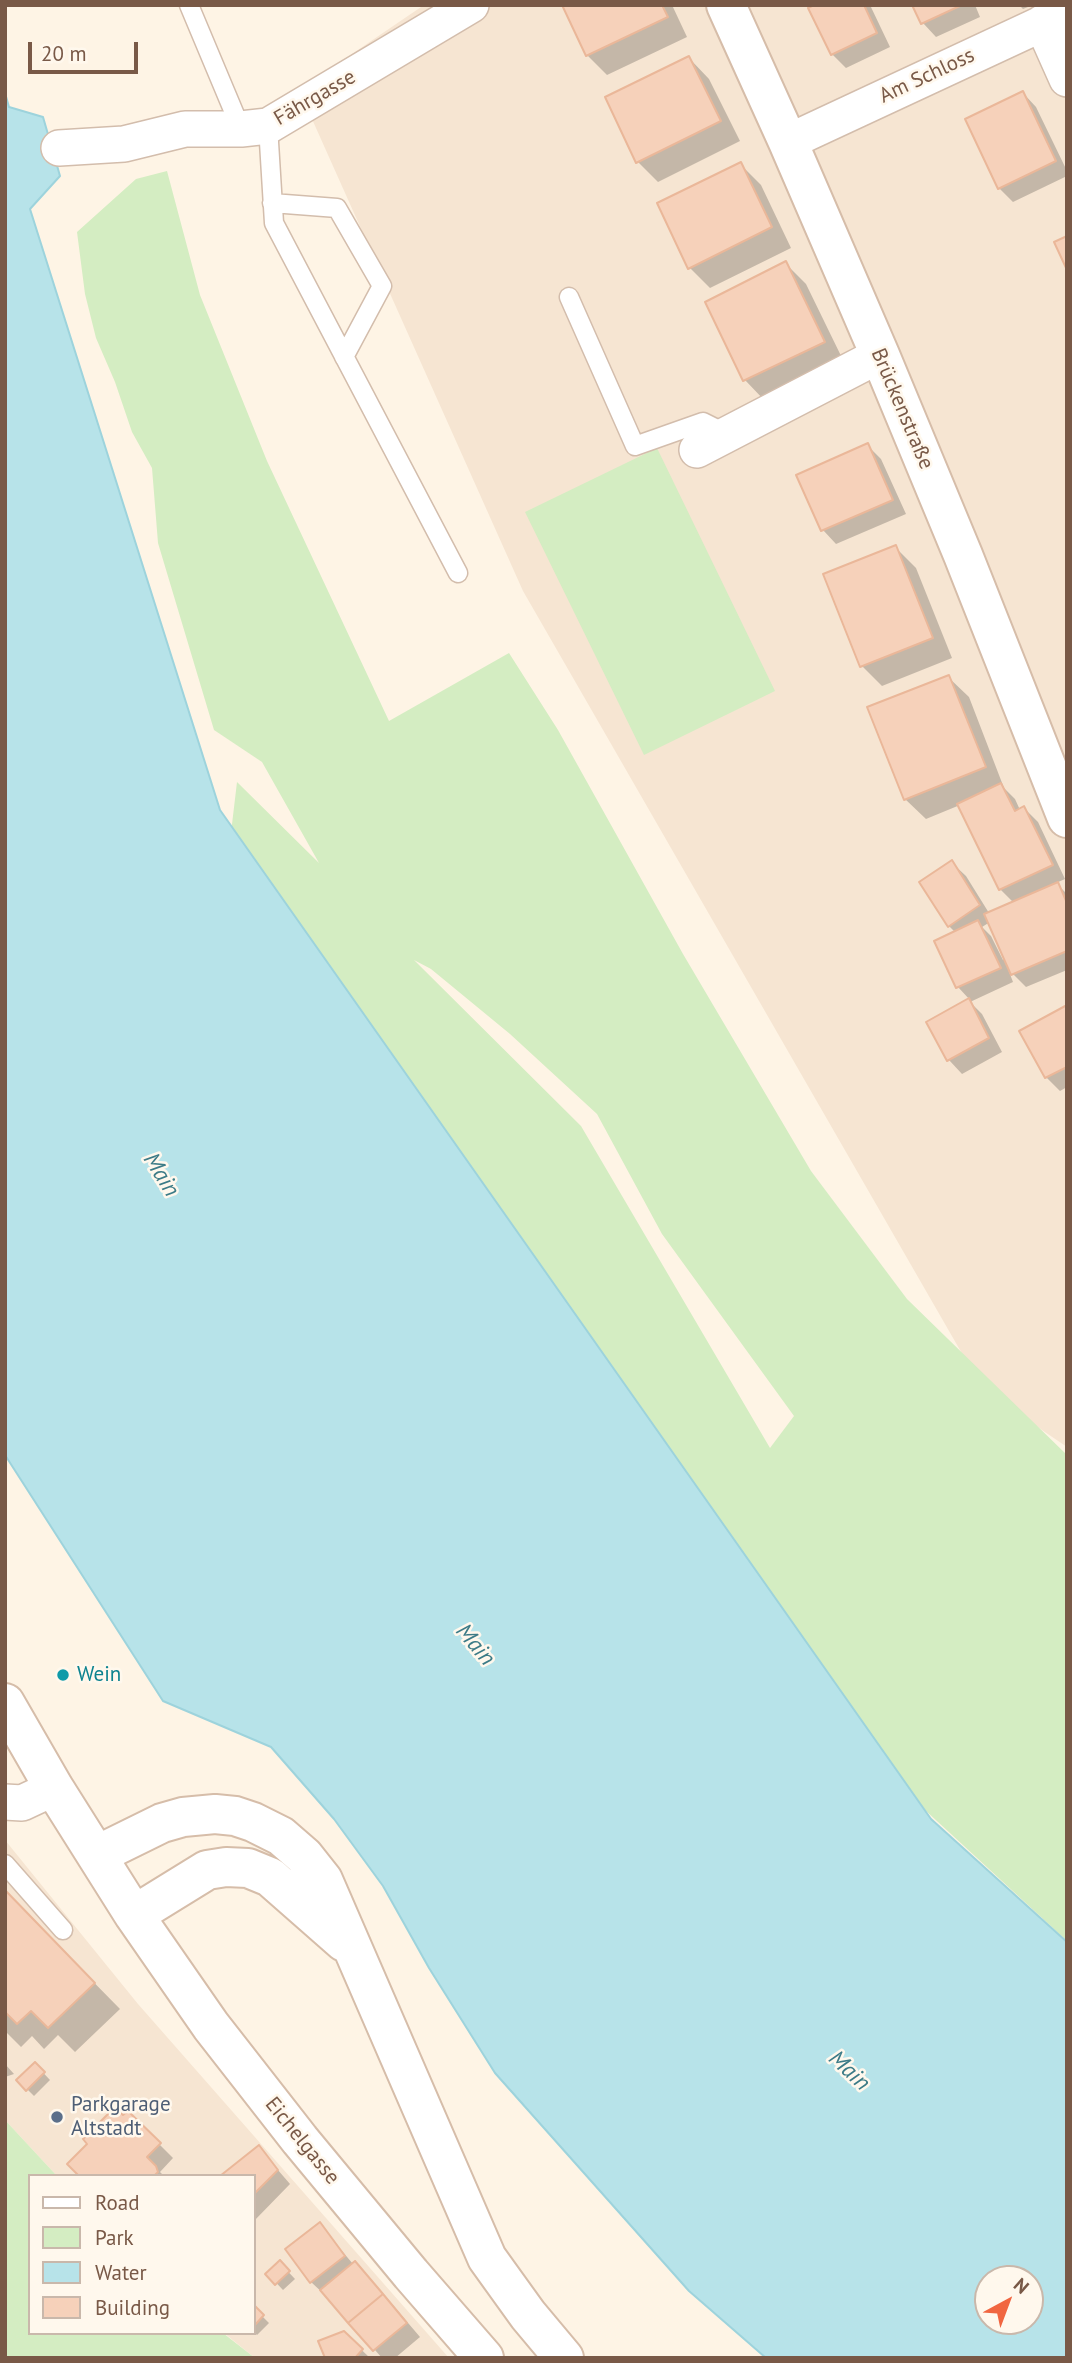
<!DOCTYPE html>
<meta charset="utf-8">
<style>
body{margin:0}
#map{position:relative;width:1072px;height:2363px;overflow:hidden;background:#fef4e5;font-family:"PT Sans",sans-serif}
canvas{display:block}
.frame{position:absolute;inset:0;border:7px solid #795947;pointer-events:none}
.legend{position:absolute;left:28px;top:2174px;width:228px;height:161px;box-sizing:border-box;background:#fff8ed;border:2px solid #c9b8ab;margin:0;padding:9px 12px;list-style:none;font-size:21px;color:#795947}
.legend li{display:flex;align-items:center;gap:14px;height:35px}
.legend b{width:35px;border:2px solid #c9b8ab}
.north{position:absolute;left:974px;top:2265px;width:70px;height:70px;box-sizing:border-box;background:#fff8ed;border:2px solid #c9b8ab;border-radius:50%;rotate:41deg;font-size:19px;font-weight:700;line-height:28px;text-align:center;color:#795947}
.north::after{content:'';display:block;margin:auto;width:24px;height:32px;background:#f16640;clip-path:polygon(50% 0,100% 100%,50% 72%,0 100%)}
.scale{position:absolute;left:28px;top:42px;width:110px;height:32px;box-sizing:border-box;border:4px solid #795947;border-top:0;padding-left:9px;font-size:21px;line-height:24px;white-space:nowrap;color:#795947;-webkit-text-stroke:5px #fff8ed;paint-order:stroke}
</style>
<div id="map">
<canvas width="1072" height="2363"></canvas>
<div class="frame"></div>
<ul class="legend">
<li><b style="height:9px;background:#fff"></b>Road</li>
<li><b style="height:19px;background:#d4edc2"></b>Park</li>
<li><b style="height:19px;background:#b7e3e9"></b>Water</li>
<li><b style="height:19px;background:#f6d1ba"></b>Building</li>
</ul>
<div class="north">N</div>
<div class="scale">20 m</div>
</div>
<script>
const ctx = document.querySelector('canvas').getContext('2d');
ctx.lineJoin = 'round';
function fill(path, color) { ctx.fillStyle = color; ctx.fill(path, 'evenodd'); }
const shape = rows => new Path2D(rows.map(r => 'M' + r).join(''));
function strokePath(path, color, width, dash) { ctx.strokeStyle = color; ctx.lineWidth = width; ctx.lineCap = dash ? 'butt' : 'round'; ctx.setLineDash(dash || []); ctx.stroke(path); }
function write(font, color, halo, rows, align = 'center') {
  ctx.font = font + ' "PT Sans",sans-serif'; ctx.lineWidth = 5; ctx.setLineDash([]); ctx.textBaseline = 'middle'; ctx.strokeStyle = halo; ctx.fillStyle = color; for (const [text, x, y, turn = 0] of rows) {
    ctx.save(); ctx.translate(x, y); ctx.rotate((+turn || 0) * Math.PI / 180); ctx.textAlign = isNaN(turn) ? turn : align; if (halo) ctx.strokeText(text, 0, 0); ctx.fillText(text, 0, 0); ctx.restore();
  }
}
const residential = shape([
 [424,5,1067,5,1067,1447,983,1390,523,591,299,90],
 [5,1840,138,2004,449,2358,255,2358,224,2333,254,2333,254,2176,57,2176,5,2120]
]);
const green = shape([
 [167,171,200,295,267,461,389,721,509,653,558,730,683,954,811,1171,907,1299,1067,1455,1067,1941,925,1810,228,858,237,782,319,863,262,762,214,730,158,543,152,468,132,432,115,382,96,338,85,294,77,232,136,179],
 [414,960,431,969,510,1034,597,1114,662,1234,794,1416,770,1448,581,1126],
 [657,448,775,691,644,755,525,512],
 [5,2120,57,2176,30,2176,30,2333,223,2333,255,2358,5,2358]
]);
const water = shape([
 [5,93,9,107,43,117,60,176,30,209,220,810,931,1819,1067,1942,1067,2358,766,2358,689,2291,495,2073,429,1968,383,1886,334,1819,271,1747,163,1701,5,1455,5,93],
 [988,2279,1030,2279,1030,2321,988,2321,988,2279]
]);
const shadow = shape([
 [564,5,672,5,687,37,607,75,587,55],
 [818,5,870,5,890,47,846,68,832,54],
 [914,5,975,5,980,17,936,37,923,23],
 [1019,5,1033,5,1023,9],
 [689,58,709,79,740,141,658,182,638,162],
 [1023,93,1036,107,1067,171,1067,176,1013,202,999,188],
 [741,165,761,185,791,248,710,288,690,268],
 [786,264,806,284,844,362,765,401,745,380,707,303],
 [867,445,881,459,906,514,836,544,823,530,798,476],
 [896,548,916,568,952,658,882,686,862,666],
 [948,677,969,697,1004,788,1015,799,1020,810,1024,808,1038,822,1065,879,1056,883,1067,894,1067,970,1026,987,1008,969,1013,982,970,1002,982,1014,1002,1052,962,1074,949,1060,929,1022,970,1000,958,987,936,942,956,933,949,926,952,863,966,876,989,913,1014,903,1000,889,960,805,926,819,905,799],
 [990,922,1006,959,1003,960,991,936,982,927],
 [1067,1007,1067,1087,1060,1091,1046,1077],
 [5,1892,120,2009,75,2052,58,2035,44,2049,32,2036,21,2047,5,2031],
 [5,2064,14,2074,5,2077],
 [35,2064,50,2080,34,2096,18,2080],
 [128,2113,173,2158,160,2172,164,2176,82,2176],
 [259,2148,290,2184,254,2221,254,2176],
 [320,2225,353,2264,355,2263,369,2277,420,2337,395,2358,382,2358,326,2294,325,2295,311,2282],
 [280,2263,295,2279,283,2290,268,2274],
 [254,2308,269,2323,257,2335,254,2332],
 [344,2333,370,2358,326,2358]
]);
const building = shape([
 [562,5,662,5,668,17,586,56,562,5],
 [814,5,864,5,877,33,831,55,808,8,814,5],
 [912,5,962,5,921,24,912,5],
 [689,56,721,121,636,163,605,97,689,56],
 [1023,91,1056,161,998,189,965,119,1023,91],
 [741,162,772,227,688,269,657,203,741,162],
 [1067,236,1067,270,1054,242,1067,236],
 [786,261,825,342,743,381,705,302,786,261],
 [868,443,893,500,821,531,796,475,868,443],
 [896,545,933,638,860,667,823,574,896,545],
 [949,675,986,767,904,800,867,707,949,675],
 [1001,783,1015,811,1024,806,1053,865,999,890,957,804,1001,783],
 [952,860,980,905,948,927,919,882,952,860],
 [1058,882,1067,903,1067,951,1011,975,984,914,1058,882],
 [978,920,1001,968,956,988,934,941,978,920],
 [969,998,989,1038,947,1061,926,1022,969,998],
 [1067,1005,1067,1067,1045,1078,1019,1031,1067,1005],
 [5,1890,95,1983,48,2028,31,2011,17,2024,5,2012,5,1890],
 [35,2062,45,2072,26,2091,16,2080,35,2062],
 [115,2107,123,2115,128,2111,161,2143,147,2157,156,2166,158,2172,154,2176,79,2176,67,2164,87,2144,83,2139,115,2107],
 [259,2145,278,2170,254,2194,254,2176,220,2176,259,2145],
 [320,2222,345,2256,310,2283,285,2249,320,2222],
 [280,2260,290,2271,275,2285,265,2274,280,2260],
 [355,2261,383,2294,348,2323,320,2290,355,2261],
 [383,2294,407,2323,373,2351,348,2323,383,2294],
 [254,2305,264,2315,254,2326,254,2305],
 [344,2331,363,2349,355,2358,325,2358,318,2341,344,2331]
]);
const lane = shape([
 [189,5,241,129],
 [268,126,274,223,458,573],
 [272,203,337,208,382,286,344,357],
 [569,297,635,446,703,422,729,435],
 [5,1864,63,1930]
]);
const street = shape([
 [1042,23,1067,79],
 [788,142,1067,12],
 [59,148,124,144,185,129,241,129,268,126,471,5],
 [697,450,880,355],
 [5,1802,22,1803,54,1788]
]);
const secondary = shape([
 [726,5,788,142,880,355,963,555,1067,818],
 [5,1703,54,1788,134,1915,211,2026,300,2140,411,2274,484,2358],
 [97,1855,162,1823,183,1817,215,1814,235,1816,253,1822,281,1836,304,1856,323,1880,487,2258,528,2315,564,2358],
 [134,1915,207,1870,226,1867,248,1868,270,1877,344,1942]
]);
const markers = [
 [63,1675,7,"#0f9aa8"],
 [57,2117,7,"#5c6f8a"]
];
const streetNames = [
 ["Am Schloss",927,76,-25],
 ["Fährgasse",315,98,-30],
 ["Brückenstraße",902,409,67],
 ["Eichelgasse",302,2141,51]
];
const cultureNames = [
 ["Wein",77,1675]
];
const serviceNames = [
 ["Parkgarage",71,2105],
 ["Altstadt",71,2129]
];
const waterNames = [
 ["Main",161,1175,58],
 ["Main",475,1645,50],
 ["Main",849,2071,43]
];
fill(residential, '#f6e5d2');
fill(green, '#d4edc2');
fill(water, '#b7e3e9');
strokePath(water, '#9dd3dc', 2);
fill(shadow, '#0003');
fill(building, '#f6d1ba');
strokePath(building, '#eab799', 2);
strokePath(lane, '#d3bdac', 21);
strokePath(street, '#d3bdac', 38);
strokePath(secondary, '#d6bda9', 42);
strokePath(lane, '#fff', 18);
strokePath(street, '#fff', 35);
strokePath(secondary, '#fff', 38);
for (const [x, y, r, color] of markers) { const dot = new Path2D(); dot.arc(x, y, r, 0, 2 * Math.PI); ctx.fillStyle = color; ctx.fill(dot); strokePath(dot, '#fff8ed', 2.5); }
write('21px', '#795947', '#fff8ed', streetNames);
write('21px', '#0d838f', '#fff8ed', cultureNames, 'left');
write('21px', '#4e5e75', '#fff8ed', serviceNames, 'left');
write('italic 23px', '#3c7b87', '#fff8ed', waterNames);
</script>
